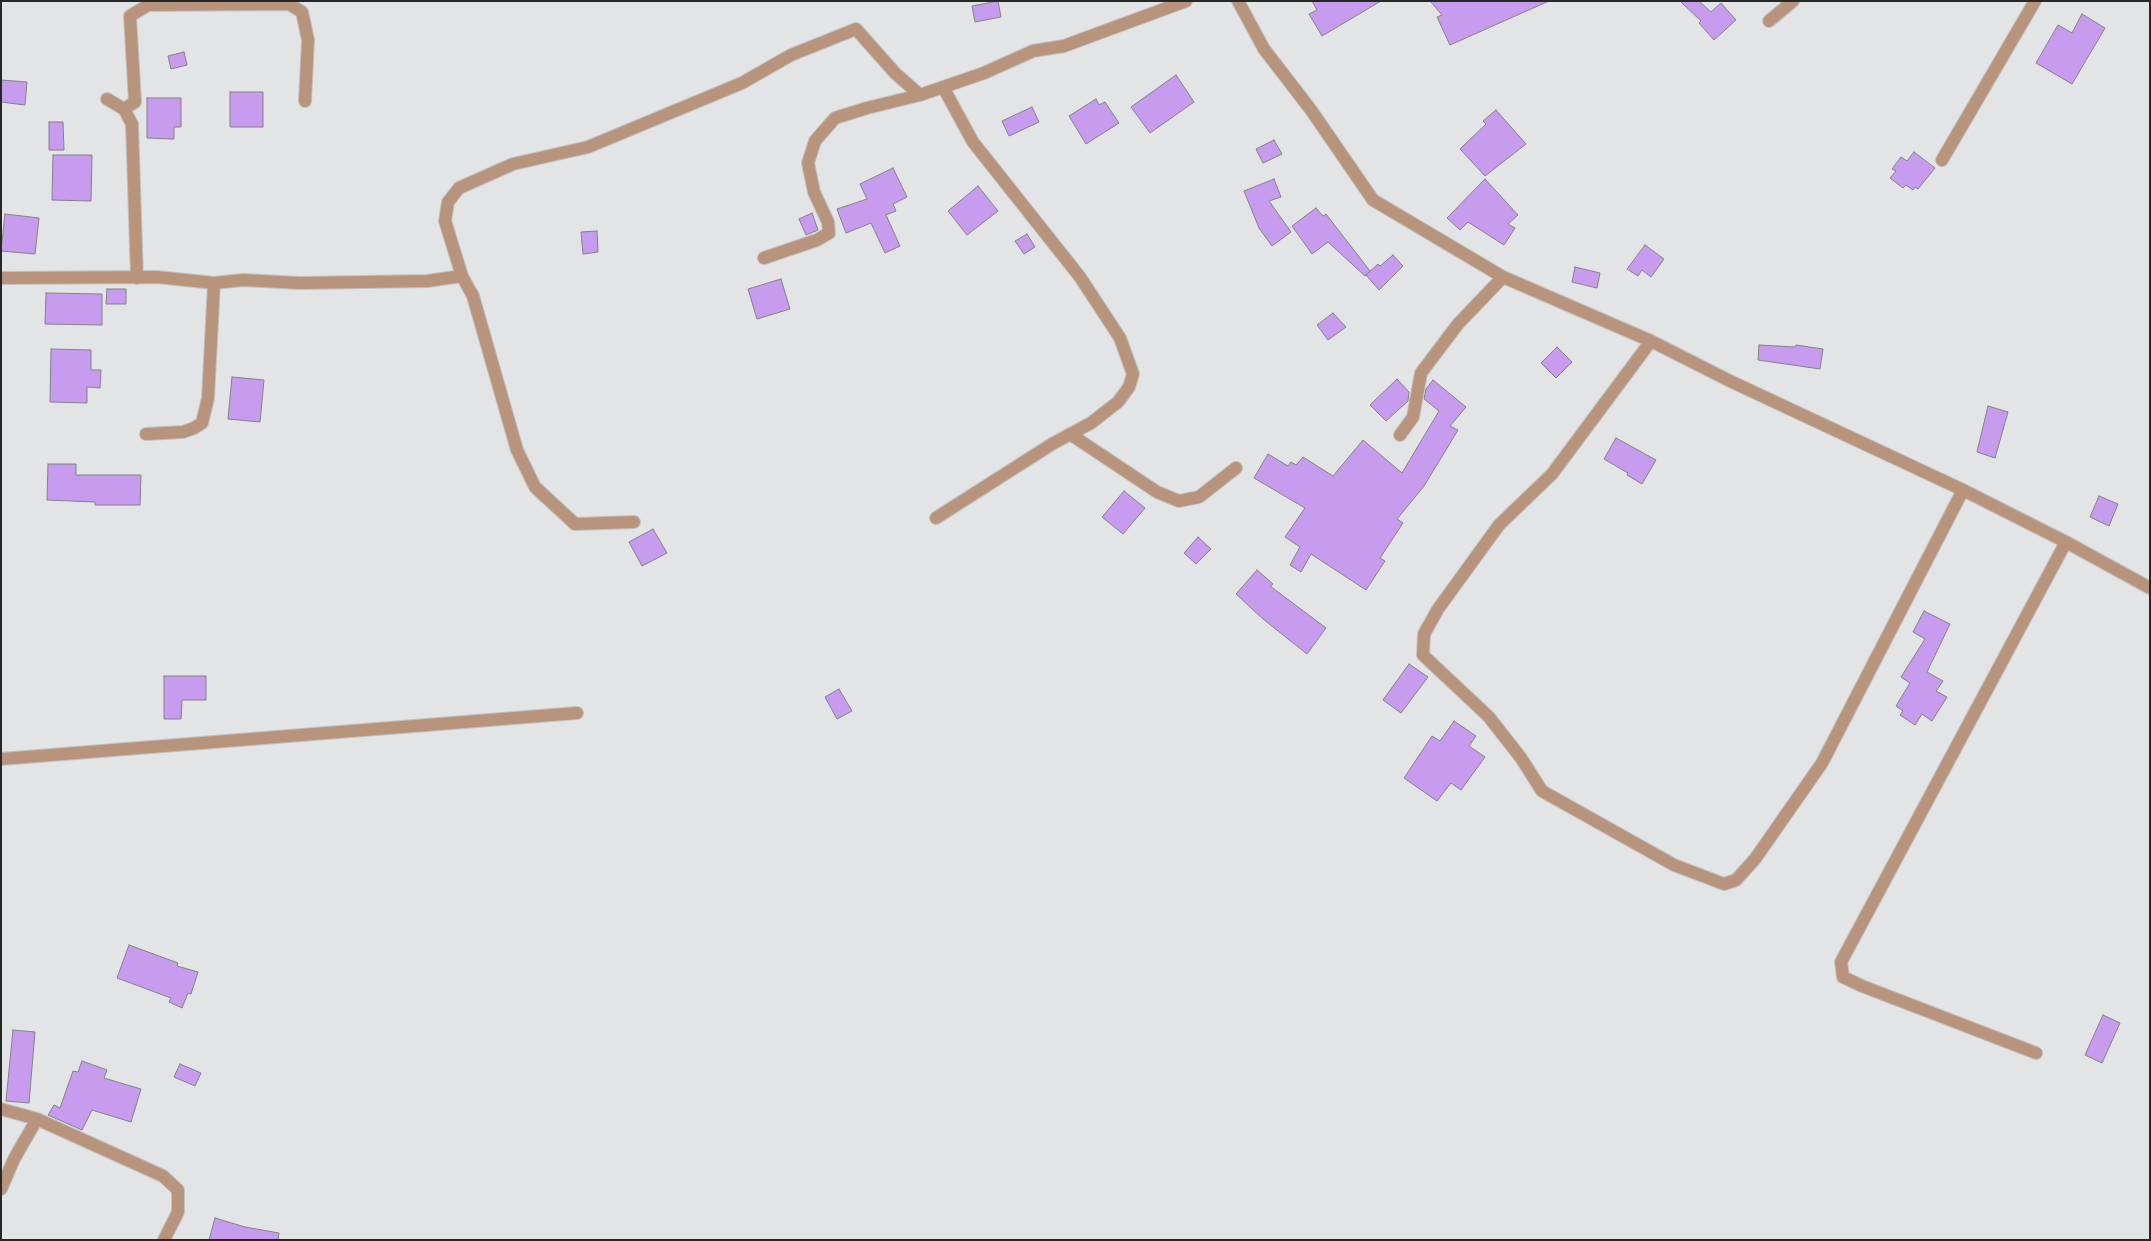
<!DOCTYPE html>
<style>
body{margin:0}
#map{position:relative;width:2151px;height:1241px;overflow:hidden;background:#e2e4e6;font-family:"Noto Sans",sans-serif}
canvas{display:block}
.frame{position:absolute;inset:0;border:2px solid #262727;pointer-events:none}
</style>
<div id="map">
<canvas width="2151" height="1241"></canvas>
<div class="frame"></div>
</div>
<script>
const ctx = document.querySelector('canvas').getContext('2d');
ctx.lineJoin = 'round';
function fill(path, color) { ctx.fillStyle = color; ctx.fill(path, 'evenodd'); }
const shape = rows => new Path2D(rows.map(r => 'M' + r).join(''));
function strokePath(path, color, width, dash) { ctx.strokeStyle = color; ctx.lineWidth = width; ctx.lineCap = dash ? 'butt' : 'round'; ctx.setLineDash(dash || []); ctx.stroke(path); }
const building = shape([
 [998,1,1001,17,975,22,972,6,998,1],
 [1312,1,1381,1,1322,36,1309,14,1317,10,1312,1],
 [1430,1,1549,1,1450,45,1437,17,1442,15,1430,1],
 [1680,1,1699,1,1711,12,1721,3,1736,20,1714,40,1699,23,1701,21,1680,1],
 [2082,14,2105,28,2072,84,2036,63,2058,25,2072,33,2082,14],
 [184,52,187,65,171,69,168,56,184,52],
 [1176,75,1194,102,1150,133,1131,107,1176,75],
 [1,80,27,82,25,105,1,102,1,80],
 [230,92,263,92,263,127,230,127,230,92],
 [147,98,181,98,181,127,174,127,174,139,147,138,147,98],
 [1096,99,1099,105,1105,102,1119,123,1086,144,1069,116,1096,99],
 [1032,107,1039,122,1009,136,1002,121,1032,107],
 [1496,110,1526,144,1485,176,1460,149,1486,124,1483,121,1496,110],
 [49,122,63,122,64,150,49,150,49,122],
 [1274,140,1282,154,1263,163,1256,149,1274,140],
 [1914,152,1935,168,1918,189,1915,187,1913,190,1906,185,1903,188,1890,178,1896,171,1892,169,1901,157,1907,161,1914,152],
 [53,155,92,155,91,201,52,200,53,155],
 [893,168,907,197,893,204,896,211,886,215,900,246,885,253,871,223,846,233,837,209,867,199,860,184,893,168],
 [1274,179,1281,197,1269,201,1291,232,1272,246,1259,228,1244,191,1274,179],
 [1485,179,1518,215,1508,224,1515,228,1504,245,1468,222,1460,230,1447,218,1485,179],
 [978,186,998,211,967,235,948,211,978,186],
 [1316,208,1323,216,1326,214,1370,271,1365,276,1328,242,1312,254,1292,226,1316,208],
 [812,213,818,230,806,235,799,219,812,213],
 [5,214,39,218,35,254,1,251,5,214],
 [597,231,598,252,583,254,581,232,597,231],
 [1027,234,1035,247,1024,254,1015,241,1027,234],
 [1645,245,1664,259,1651,277,1642,270,1638,276,1627,269,1645,245],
 [1393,255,1403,266,1379,290,1366,275,1378,264,1380,266,1393,255],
 [1575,267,1600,273,1597,288,1572,282,1575,267],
 [781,279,790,309,757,319,748,289,781,279],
 [107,289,126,289,126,304,106,304,107,289],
 [46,293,102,294,102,325,45,324,46,293],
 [1333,313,1346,327,1328,340,1317,325,1333,313],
 [1759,345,1795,347,1796,345,1823,349,1820,369,1758,360,1759,345],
 [1557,347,1572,362,1556,378,1541,363,1557,347],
 [51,349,91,350,91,370,101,370,100,388,87,387,87,403,50,402,51,349],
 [232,377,264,380,260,422,228,419,232,377],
 [1397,379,1409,392,1408,401,1386,421,1370,405,1397,379],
 [1433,380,1466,407,1450,426,1458,430,1424,486,1397,519,1403,523,1380,558,1385,561,1366,590,1311,554,1301,572,1290,565,1300,547,1285,537,1305,508,1254,478,1268,454,1288,466,1291,462,1296,465,1303,457,1333,476,1363,440,1402,473,1439,411,1424,399,1426,389,1433,380],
 [1988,406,2008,412,1995,458,1977,452,1988,406],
 [1616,438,1656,460,1642,484,1627,475,1628,473,1604,459,1616,438],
 [48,464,76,464,76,475,141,475,140,505,95,505,95,502,47,500,48,464],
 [1124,491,1145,508,1123,534,1102,517,1124,491],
 [2099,496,2118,504,2109,526,2090,517,2099,496],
 [653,529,667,553,642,566,629,542,653,529],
 [1198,537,1211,549,1196,564,1184,553,1198,537],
 [1257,570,1273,584,1270,586,1326,628,1307,654,1263,619,1236,594,1257,570],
 [1924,611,1950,624,1927,672,1943,681,1936,691,1947,697,1932,721,1922,714,1915,725,1900,715,1903,711,1896,706,1910,683,1901,677,1925,639,1913,632,1924,611],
 [1409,664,1428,677,1401,713,1383,700,1409,664],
 [164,676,206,676,206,700,182,700,181,719,164,719,164,676],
 [839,689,852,711,837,719,825,697,839,689],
 [1454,721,1476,736,1469,746,1485,757,1461,790,1451,783,1437,801,1404,778,1432,736,1440,741,1454,721],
 [129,945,178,963,177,966,198,972,191,994,188,993,182,1008,169,1002,171,998,117,978,129,945],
 [2103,1015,2120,1023,2102,1063,2085,1055,2103,1015],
 [13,1030,35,1032,29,1103,6,1101,13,1030],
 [82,1061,107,1070,104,1078,141,1089,131,1122,92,1110,82,1130,48,1115,54,1105,60,1108,73,1071,78,1072,82,1061],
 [180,1064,201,1073,195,1086,174,1077,180,1064],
 [215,1218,245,1227,279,1233,278,1240,209,1240,215,1218]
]);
const minor = shape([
 [1238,1,1264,49,1311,110,1373,200,1503,277,1651,341,1730,381,1963,490,2066,542,2150,588],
 [1769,21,1793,1],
 [107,99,124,109,132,124,137,278],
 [124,109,135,102,130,16,148,5,289,4,302,12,308,40,305,101],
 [1942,160,2035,1],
 [764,258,817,240,829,233,828,222,814,192,808,163,815,141,835,118,867,108,920,95],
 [462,276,473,296,517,450,535,487,575,524,634,522],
 [1,278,157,277,214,283,243,280,300,283,427,281,462,276,445,221,448,202,459,188,513,164,588,147,742,83,791,55,856,29,895,73,920,95,984,73,1033,51,1064,46,1186,1],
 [1651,341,1552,474,1499,525,1438,609,1424,634,1423,655,1489,717,1521,758,1542,791,1674,865,1724,884,1736,880,1755,859,1822,763,1963,490],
 [146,434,183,432,194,428,202,423,208,398,214,283],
 [1070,434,1157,492,1179,501,1199,497,1236,468],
 [1400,435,1413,417,1421,373,1458,324,1503,277],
 [936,518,1052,444,1091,423,1118,402,1129,387,1133,374,1120,338,1080,277,973,142,943,87],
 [1,759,577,713],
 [2036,1053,1862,986,1843,977,1841,962,2066,542],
 [1,1109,37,1119,163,1176,178,1190,178,1212,164,1240],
 [1,1189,14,1159,37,1119]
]);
fill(building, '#c79cef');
strokePath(building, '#838284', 1);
strokePath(minor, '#c0c2c4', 14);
strokePath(minor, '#b9947d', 12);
</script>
